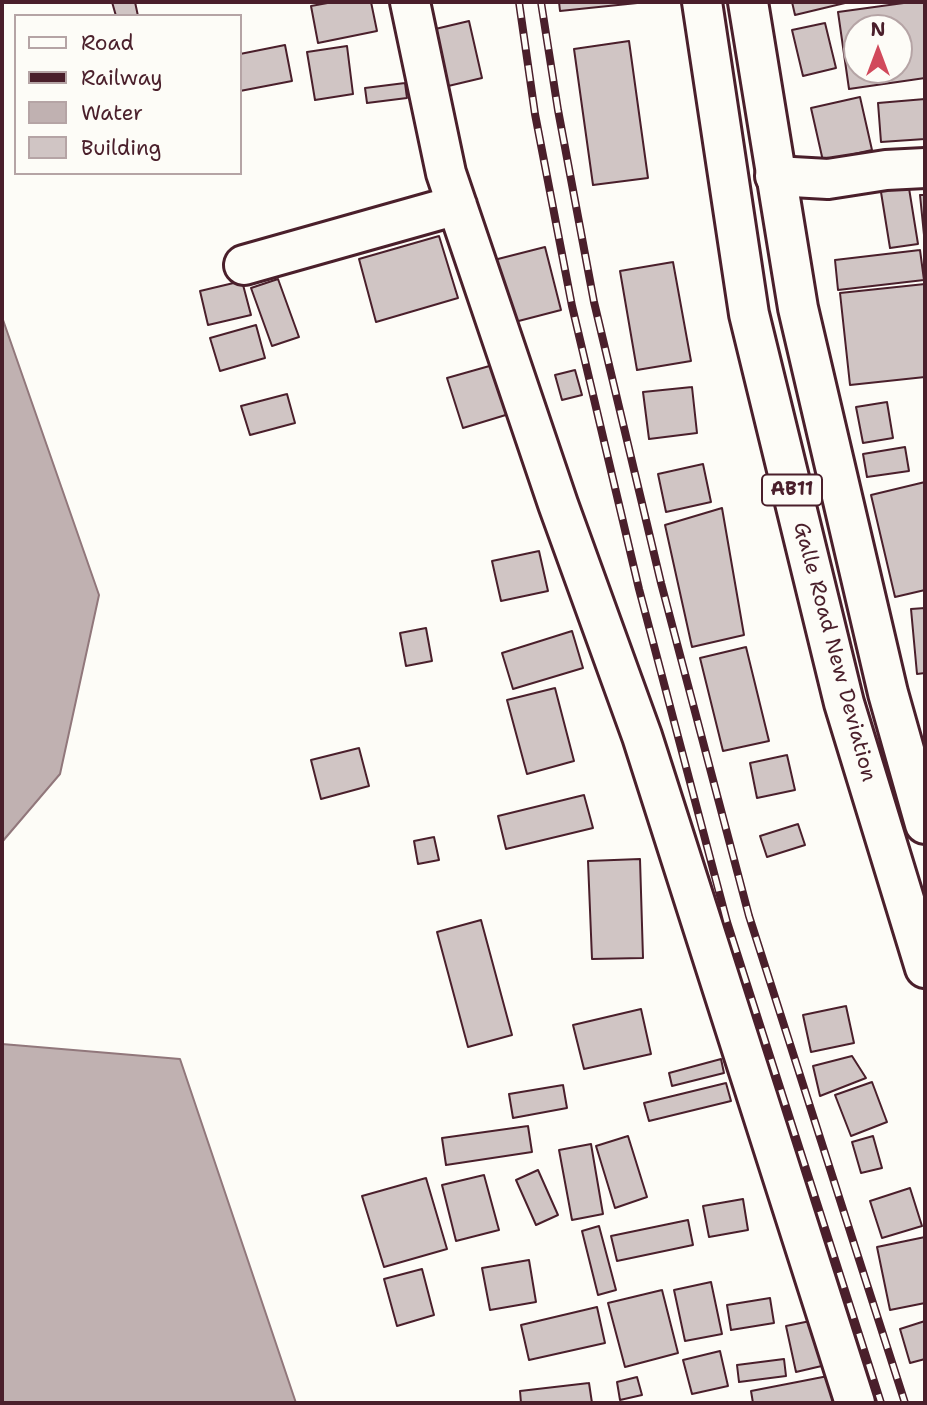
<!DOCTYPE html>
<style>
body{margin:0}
#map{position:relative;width:927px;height:1405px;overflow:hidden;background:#fdfcf7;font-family:"Shantell Sans",sans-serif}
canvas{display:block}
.frame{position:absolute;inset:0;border:4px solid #4a1f2b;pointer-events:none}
.legend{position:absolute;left:14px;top:14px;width:228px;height:161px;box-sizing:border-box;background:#fdfcf7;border:2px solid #b5a4a5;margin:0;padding:9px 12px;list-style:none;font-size:21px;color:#4a1f2b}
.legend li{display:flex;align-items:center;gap:14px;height:35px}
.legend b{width:35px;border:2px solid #b5a4a5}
.north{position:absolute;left:843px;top:14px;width:70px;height:70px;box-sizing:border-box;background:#fdfcf7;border:2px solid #b5a4a5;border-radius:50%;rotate:0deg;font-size:19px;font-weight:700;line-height:28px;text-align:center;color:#4a1f2b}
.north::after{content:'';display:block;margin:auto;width:24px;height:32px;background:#d1495b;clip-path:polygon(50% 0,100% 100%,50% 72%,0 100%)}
</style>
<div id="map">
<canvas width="927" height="1405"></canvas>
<div class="frame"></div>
<ul class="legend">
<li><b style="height:9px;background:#fdfcf7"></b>Road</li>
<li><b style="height:9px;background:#4a1f2b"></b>Railway</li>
<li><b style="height:19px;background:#c0b1b1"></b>Water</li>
<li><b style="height:19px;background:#d0c5c4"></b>Building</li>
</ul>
<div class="north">N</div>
</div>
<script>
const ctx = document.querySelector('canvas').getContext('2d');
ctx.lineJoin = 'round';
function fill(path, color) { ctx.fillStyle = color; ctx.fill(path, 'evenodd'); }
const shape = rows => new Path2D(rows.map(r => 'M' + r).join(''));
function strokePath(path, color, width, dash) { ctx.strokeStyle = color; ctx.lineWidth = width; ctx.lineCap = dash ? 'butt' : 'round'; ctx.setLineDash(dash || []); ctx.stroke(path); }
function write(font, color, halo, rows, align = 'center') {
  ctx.font = font + ' "Shantell Sans",sans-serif'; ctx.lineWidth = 5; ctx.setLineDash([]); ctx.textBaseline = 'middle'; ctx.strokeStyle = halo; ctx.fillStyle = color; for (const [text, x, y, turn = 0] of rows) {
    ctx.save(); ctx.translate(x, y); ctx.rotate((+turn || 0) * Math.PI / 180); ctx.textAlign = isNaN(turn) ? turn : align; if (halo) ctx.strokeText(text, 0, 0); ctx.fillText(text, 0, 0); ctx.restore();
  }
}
const water = shape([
 [2,317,99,595,60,774,2,842,2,317],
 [2,1044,180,1059,296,1403,2,1403,2,1044]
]);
const building = shape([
 [112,2,135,2,138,16,116,16,112,2],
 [333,2,371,2,377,31,318,43,311,6,333,2],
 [559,2,647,2,560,11,559,2],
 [792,2,845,2,845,3,795,15,792,2],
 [911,2,925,2,925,78,849,89,838,12,911,2],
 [857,28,899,28,899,70,857,70,857,28],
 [469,21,482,78,444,87,431,30,469,21],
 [825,23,836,68,803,76,792,30,825,23],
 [629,41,648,178,593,185,574,49,629,41],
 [285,45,292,81,240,91,240,54,285,45],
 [347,46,353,94,315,100,307,52,347,46],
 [405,83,407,98,367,103,365,88,405,83],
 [860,97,872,150,823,161,811,108,860,97],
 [925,99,925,139,881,142,878,103,925,99],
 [908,182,918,244,890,248,880,186,908,182],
 [920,195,925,195,925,245,920,195],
 [439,236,458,298,376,322,359,259,439,236],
 [545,247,561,310,507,324,490,261,545,247],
 [920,250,924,280,838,290,835,260,920,250],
 [673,262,691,361,637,370,620,271,673,262],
 [278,279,299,337,272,346,251,288,278,279],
 [242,281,251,315,208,325,200,291,242,281],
 [925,284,925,377,850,385,840,293,925,284],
 [256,325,265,358,220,371,210,338,256,325],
 [493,365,509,414,463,428,447,378,493,365],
 [575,370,582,395,562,400,555,375,575,370],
 [692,387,697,433,649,439,643,392,692,387],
 [287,394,295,423,250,435,241,406,287,394],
 [887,402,893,438,863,443,856,407,887,402],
 [905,447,909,471,867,477,863,454,905,447],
 [703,464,711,502,666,512,658,474,703,464],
 [925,482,925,590,895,597,871,495,925,482],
 [722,508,744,635,692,647,665,525,722,508],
 [539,551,548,591,501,601,492,561,539,551],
 [925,608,925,673,917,674,911,609,925,608],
 [426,628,432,661,406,666,400,633,426,628],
 [572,631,583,668,513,689,502,653,572,631],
 [746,647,769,741,723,751,700,658,746,647],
 [555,688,574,761,527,774,507,700,555,688],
 [359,748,369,786,321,799,311,760,359,748],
 [787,755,795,790,757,798,750,763,787,755],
 [584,795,593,828,506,849,498,816,584,795],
 [798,824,805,845,767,857,760,836,798,824],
 [434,837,439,860,418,864,414,841,434,837],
 [640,859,643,958,592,959,588,861,640,859],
 [481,920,512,1035,468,1047,437,932,481,920],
 [846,1006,854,1043,811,1052,803,1015,846,1006],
 [641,1009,651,1054,584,1069,573,1025,641,1009],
 [852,1056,866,1078,820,1096,813,1066,852,1056],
 [721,1059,724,1073,672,1086,669,1073,721,1059],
 [872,1082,887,1122,851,1136,835,1095,872,1082],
 [726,1083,731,1101,649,1121,644,1103,726,1083],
 [563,1085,567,1108,513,1118,509,1094,563,1085],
 [528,1126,532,1152,446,1165,442,1138,528,1126],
 [628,1136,647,1197,615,1208,596,1146,628,1136],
 [873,1136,882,1168,861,1173,852,1142,873,1136],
 [591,1144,603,1214,572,1220,559,1150,591,1144],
 [538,1170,558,1215,536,1225,516,1180,538,1170],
 [484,1175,499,1230,456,1241,442,1185,484,1175],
 [426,1178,447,1249,384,1267,362,1196,426,1178],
 [910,1188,922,1226,882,1238,870,1201,910,1188],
 [743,1199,748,1230,709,1237,703,1206,743,1199],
 [688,1220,693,1245,617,1261,611,1236,688,1220],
 [599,1226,616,1290,598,1295,582,1231,599,1226],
 [925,1237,925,1303,890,1310,877,1247,925,1237],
 [529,1260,536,1302,490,1310,482,1268,529,1260],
 [422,1269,434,1315,397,1326,384,1279,422,1269],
 [711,1282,722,1334,685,1341,674,1290,711,1282],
 [662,1290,678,1353,625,1367,608,1303,662,1290],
 [770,1298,774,1323,731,1330,727,1305,770,1298],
 [597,1307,605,1343,529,1360,521,1325,597,1307],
 [815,1320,826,1365,796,1372,786,1326,815,1320],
 [925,1321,925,1359,910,1363,900,1329,925,1321],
 [720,1351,728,1386,692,1394,683,1360,720,1351],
 [784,1359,786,1376,739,1382,737,1365,784,1359],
 [828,1376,833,1403,753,1403,751,1391,828,1376],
 [637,1377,642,1395,620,1400,617,1382,637,1377],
 [589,1383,592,1403,521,1403,520,1391,589,1383]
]);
const minor = shape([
 [410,2,446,173,558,504,642,736,855,1403],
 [775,176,828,179,886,170,925,168],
 [244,265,457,205]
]);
const major = shape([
 [702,2,749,314,844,703,925,968],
 [748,2,798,308,888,693,925,824]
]);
const rail = shape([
 [519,2,535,114,572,306,639,589,727,922,881,1403],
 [541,2,558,110,594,302,661,583,749,916,905,1403]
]);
const shields = [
 [792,490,60]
];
const shieldNames = [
 ["AB11",792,490]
];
const streetNames = [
 ["Galle Road New Deviation",834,652,75]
];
fill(water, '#c0b1b1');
strokePath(water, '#91777b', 2);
fill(building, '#d0c5c4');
strokePath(building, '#4a1f2b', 2);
strokePath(minor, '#4a1f2b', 44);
strokePath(major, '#4a1f2b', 44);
strokePath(minor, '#fdfcf7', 38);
strokePath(major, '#fdfcf7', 38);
strokePath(rail, '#4a1f2b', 8);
strokePath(rail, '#fdfcf7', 5, [16]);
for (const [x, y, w] of shields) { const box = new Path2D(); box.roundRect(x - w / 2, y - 15.5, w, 31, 5); ctx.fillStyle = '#fdfcf7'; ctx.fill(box); strokePath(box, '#4a1f2b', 2); }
write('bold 19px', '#4a1f2b', null, shieldNames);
write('21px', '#4a1f2b', '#fdfcf7', streetNames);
</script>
